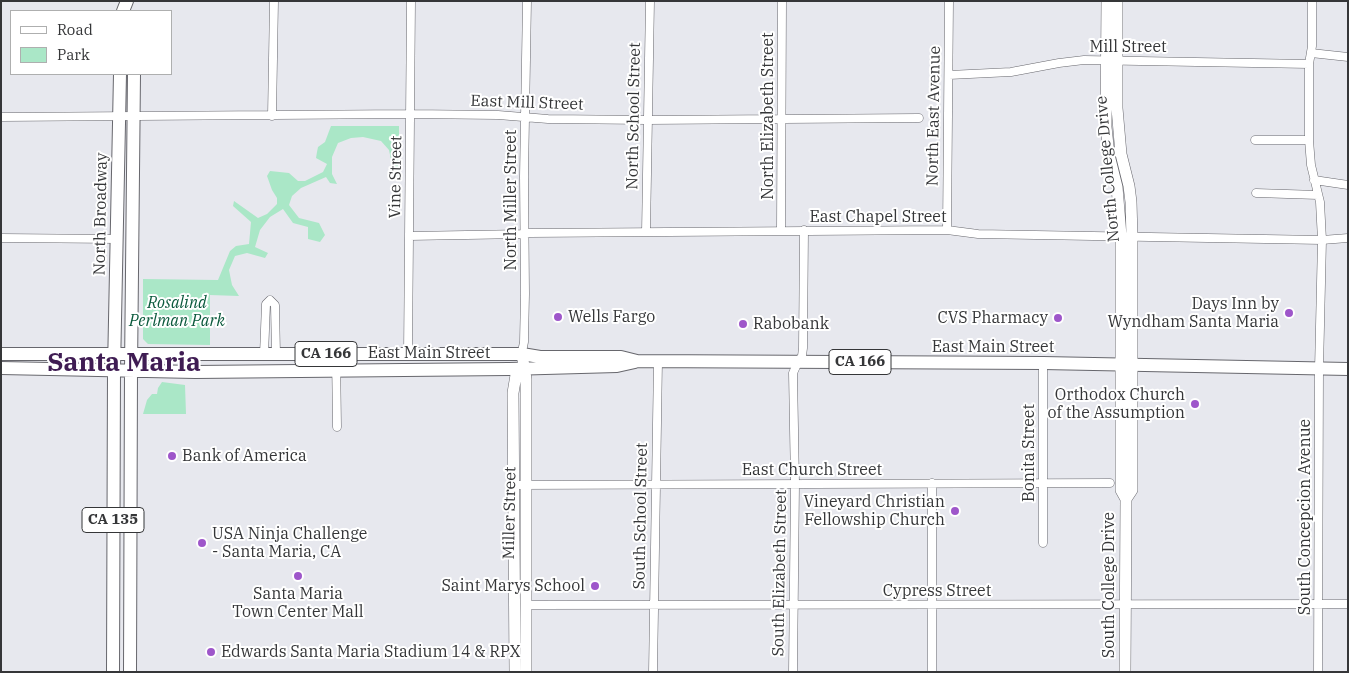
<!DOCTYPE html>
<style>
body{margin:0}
#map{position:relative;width:1349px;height:673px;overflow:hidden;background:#e7e8ee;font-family:"IBM Plex Serif",serif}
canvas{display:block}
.frame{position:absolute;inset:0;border:2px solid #353638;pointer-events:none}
.legend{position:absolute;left:10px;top:10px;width:162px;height:65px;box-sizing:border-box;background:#fff;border:1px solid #aeafaf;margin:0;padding:6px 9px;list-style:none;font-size:15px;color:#353638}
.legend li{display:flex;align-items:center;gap:10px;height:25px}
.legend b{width:25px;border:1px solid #aeafaf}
</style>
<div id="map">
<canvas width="1349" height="673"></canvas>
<div class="frame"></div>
<ul class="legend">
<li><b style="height:6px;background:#fff"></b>Road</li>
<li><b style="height:14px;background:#aae7c7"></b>Park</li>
</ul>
</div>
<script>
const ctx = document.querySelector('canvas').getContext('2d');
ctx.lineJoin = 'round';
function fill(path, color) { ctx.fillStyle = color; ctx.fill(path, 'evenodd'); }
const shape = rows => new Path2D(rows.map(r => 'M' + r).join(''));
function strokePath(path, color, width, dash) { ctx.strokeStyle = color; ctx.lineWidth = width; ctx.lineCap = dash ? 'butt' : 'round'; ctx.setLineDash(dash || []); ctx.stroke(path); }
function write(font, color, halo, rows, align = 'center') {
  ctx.font = font + ' "IBM Plex Serif",serif'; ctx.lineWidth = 4; ctx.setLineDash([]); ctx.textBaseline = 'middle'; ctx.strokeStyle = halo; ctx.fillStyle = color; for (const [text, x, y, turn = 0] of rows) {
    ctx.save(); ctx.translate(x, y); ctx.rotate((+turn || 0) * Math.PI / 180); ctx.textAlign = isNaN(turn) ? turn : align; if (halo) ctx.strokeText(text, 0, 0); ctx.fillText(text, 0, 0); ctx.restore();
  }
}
const green = shape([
 [331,126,399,126,399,179,394,174,389,150,381,141,363,137,351,138,338,143,332,157,332,174,337,184,330,183,326,177,301,188,292,196,289,205,299,218,319,223,325,235,320,242,308,239,308,227,293,223,283,209,270,217,260,230,255,247,268,253,265,258,247,253,235,256,229,270,232,285,239,296,210,295,210,345,148,344,143,339,143,279,218,280,230,251,236,246,249,244,251,222,233,206,234,201,258,218,267,214,277,204,277,198,272,190,267,176,270,171,289,173,298,181,305,181,323,172,327,164,316,158,317,152,318,147,325,142],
 [162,382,185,385,186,414,143,414,147,400,152,394,157,394,158,388]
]);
const street = shape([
 [1312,1,1312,46,1309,64,1309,140,1311,165,1320,202,1322,240,1319,369,1318,672],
 [1311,53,1348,57],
 [949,75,1011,72,1059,63,1084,60,1309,64],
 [272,116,274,1],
 [1,117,410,114,498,115,548,119,647,120,919,118],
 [1255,140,1309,140],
 [1314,180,1348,185],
 [1256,193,1318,195],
 [781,230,782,1],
 [947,230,949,1],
 [646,232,650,1],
 [409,236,524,234,529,233,947,230,978,234,1322,240,1348,238],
 [1,238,117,239],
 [336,354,337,427],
 [408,354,411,1],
 [264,355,266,304,270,300,275,305,276,355],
 [521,357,524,342,525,294,524,176,527,1],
 [515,485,1110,483],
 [1043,543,1043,363],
 [527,605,1348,604],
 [653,672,658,361],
 [793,672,795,484,793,373,798,362,802,356,803,348,804,230],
 [932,672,932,483]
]);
const secondary = shape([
 [1107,1,1106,127,1109,155,1117,187,1121,236,1121,490,1126,499,1125,672],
 [1117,1,1117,108,1121,154,1129,186,1131,202,1132,237,1132,490,1126,499],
 [522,354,526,379,526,672],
 [515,672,513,393,517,369]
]);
const primary = shape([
 [123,11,127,1],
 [1,354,522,354,540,357,621,357,637,361,1043,363,1348,369],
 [1,368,195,372,509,369,617,366,635,362],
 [113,672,114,369,120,74],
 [130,672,131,370,134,74]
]);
const markers = [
 [1289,313,5,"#9e56ca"],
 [558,317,5,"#9e56ca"],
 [1058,318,5,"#9e56ca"],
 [743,324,5,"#9e56ca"],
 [1195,404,5,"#9e56ca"],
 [172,456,5,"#9e56ca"],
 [955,511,5,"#9e56ca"],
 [202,543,5,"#9e56ca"],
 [298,576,5,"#9e56ca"],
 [595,586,5,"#9e56ca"],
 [211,652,5,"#9e56ca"]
];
const shields = [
 [326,354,62],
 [860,362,62],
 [113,520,62]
];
const shieldNames = [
 ["CA 166",326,354],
 ["CA 166",860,362],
 ["CA 135",113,520]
];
const streetNames = [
 ["Mill Street",1128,47],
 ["East Mill Street",527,103,2],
 ["North School Street",634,116,-89],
 ["North Elizabeth Street",768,116,-90],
 ["North East Avenue",934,116,-89],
 ["North College Drive",1108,169,-95],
 ["Vine Street",396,177,-89],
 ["North Miller Street",511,200,-90],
 ["North Broadway",101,214,-89],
 ["East Chapel Street",878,217],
 ["East Main Street",993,347],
 ["East Main Street",429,353],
 ["Bonita Street",1029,453,-90],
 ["East Church Street",812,470],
 ["Miller Street",510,513,-89],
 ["South School Street",641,516,-89],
 ["South Concepcion Avenue",1305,517,-90],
 ["South Elizabeth Street",780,573,-89],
 ["South College Drive",1109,585,-90],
 ["Cypress Street",937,591]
];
const parkNames = [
 ["Rosalind",177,303],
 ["Perlman Park",177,321]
];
const poiNames = [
 ["Days Inn by",1279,304],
 ["Wyndham Santa Maria",1279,322],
 ["Wells Fargo",568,317,"left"],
 ["CVS Pharmacy",1048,318],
 ["Rabobank",753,324,"left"],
 ["Orthodox Church",1185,395],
 ["of the Assumption",1185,413],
 ["Bank of America",182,456,"left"],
 ["Vineyard Christian",945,502],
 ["Fellowship Church",945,520],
 ["USA Ninja Challenge",212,534,"left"],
 ["- Santa Maria, CA",212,552,"left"],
 ["Saint Marys School",585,586],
 ["Santa Maria",298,594,"center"],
 ["Town Center Mall",298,612,"center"],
 ["Edwards Santa Maria Stadium 14 & RPX",221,652,"left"]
];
const townNames = [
 ["Santa Maria",124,363]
];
fill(green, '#aae7c7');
strokePath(street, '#67676d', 9);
strokePath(secondary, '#67676d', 12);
strokePath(primary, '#67676d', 14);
strokePath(street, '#fff', 8);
strokePath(secondary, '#fff', 11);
strokePath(primary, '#fff', 12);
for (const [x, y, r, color] of markers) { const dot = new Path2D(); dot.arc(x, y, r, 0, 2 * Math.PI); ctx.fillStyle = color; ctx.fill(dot); strokePath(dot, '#fff', 2); }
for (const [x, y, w] of shields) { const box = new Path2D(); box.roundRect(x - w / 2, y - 12.5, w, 25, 4); ctx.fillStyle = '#fff'; ctx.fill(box); strokePath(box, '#353638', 1); }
write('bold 15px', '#353638', null, shieldNames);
write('16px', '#353638', '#fff', streetNames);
write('italic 16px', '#0a593c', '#fff', parkNames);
write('16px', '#353638', '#fff', poiNames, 'right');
write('bold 26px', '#3f1c53', '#fff', townNames);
</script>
